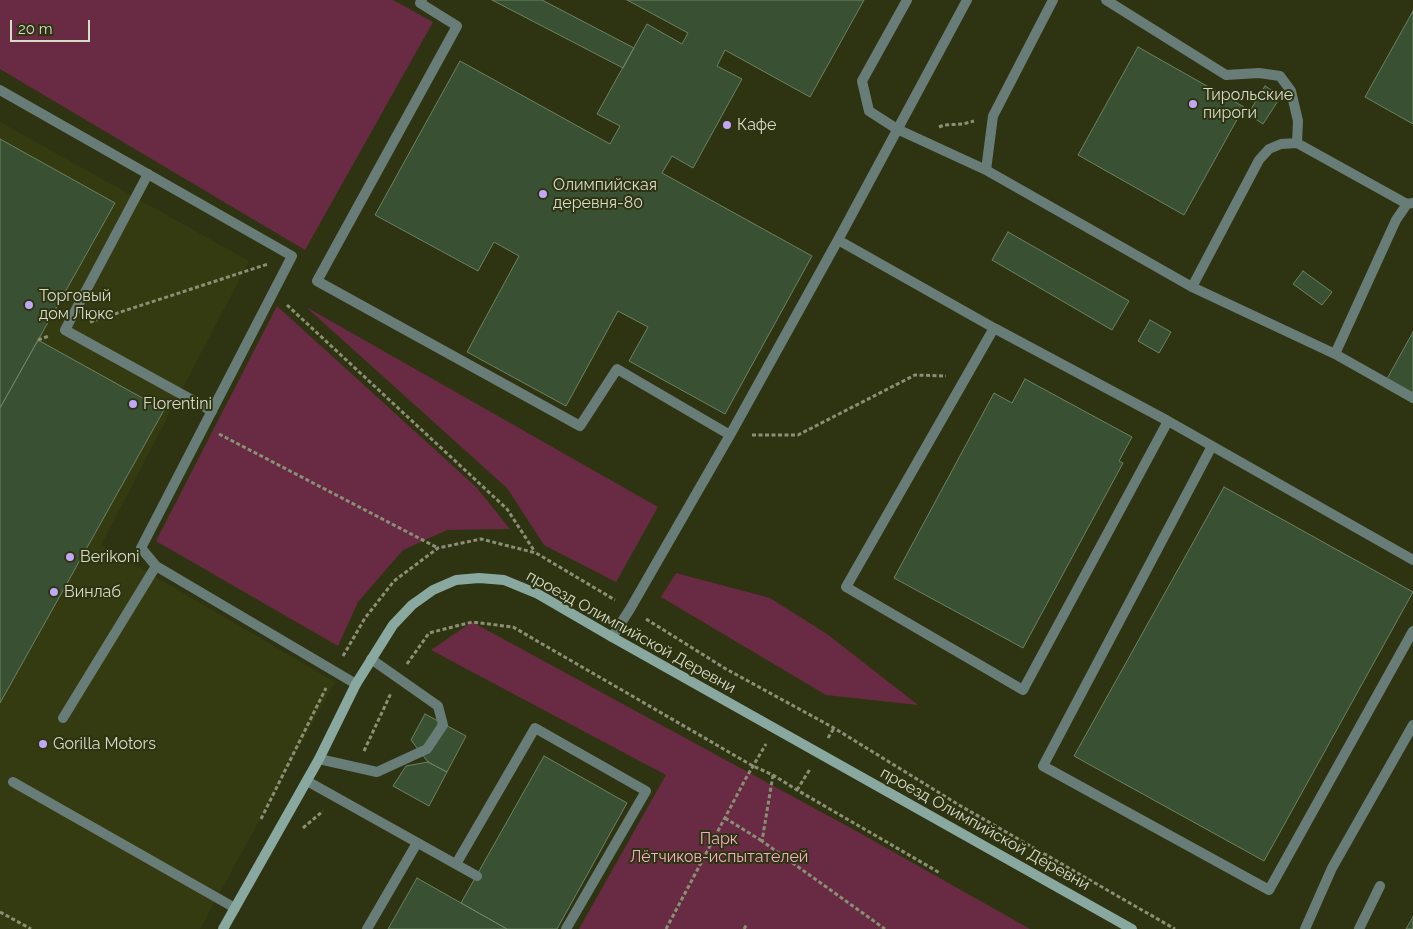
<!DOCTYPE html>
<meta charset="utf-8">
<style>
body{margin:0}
#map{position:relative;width:1413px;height:929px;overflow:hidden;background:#2e3412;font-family:Raleway,sans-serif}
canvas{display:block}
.scale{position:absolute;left:10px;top:20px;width:80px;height:22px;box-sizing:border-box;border:2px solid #d7dcc8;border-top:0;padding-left:6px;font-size:15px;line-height:18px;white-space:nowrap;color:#d7dcc8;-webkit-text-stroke:4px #2e3412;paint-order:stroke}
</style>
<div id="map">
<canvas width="1413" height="929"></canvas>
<div class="scale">20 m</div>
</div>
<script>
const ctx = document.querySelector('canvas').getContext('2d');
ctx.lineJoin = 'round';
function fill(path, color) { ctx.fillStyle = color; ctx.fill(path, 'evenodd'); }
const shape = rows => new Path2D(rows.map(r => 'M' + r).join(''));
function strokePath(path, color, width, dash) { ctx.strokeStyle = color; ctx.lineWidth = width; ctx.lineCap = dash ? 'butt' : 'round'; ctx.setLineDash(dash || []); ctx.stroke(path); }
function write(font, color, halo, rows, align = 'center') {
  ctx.font = font + ' Raleway,sans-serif'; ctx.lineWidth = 4; ctx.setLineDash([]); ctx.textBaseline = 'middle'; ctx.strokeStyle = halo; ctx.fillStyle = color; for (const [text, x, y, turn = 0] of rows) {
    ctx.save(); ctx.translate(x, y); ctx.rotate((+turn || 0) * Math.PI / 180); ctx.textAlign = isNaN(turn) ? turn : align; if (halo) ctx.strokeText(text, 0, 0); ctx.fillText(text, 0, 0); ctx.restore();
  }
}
const built = shape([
 [0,122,249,261,101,545,335,682,200,929,0,929]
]);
const green = shape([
 [0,0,393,0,433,22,305,250,0,69],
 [277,306,476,487,510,529,447,530,403,550,358,602,338,646,156,541],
 [306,307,658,507,616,582,544,545,507,488],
 [676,573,770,598,827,634,918,705,826,695,661,597],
 [472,622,858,832,1030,929,579,929,666,775,431,650]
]);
const building = shape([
 [492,0,542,0,634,48,623,68,492,0],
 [627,0,864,0,810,97,725,50,717,66,742,79,693,168,672,156,662,173,812,256,725,414,629,361,648,327,618,311,566,406,467,352,519,256,494,242,478,271,375,215,460,61,610,144,620,126,597,114,647,24,682,44,688,33,627,0],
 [1413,11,1413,124,1365,97,1413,11],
 [1138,47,1244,107,1184,215,1078,155,1138,47],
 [1265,86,1281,96,1263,124,1248,114,1265,86],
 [0,139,115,203,0,408,0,139],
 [1008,232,1129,301,1112,330,992,260,1008,232],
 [1303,271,1332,292,1322,305,1293,284,1303,271],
 [1150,320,1171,332,1159,353,1138,341,1150,320],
 [1413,332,1413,403,1383,386,1413,332],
 [38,340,164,410,0,703,0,408,38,340],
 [1025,379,1132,437,1119,461,1123,463,1023,648,894,578,994,393,1012,403,1025,379],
 [1224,487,1413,592,1264,861,1074,756,1224,487],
 [425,714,466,736,447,772,428,762,411,740,425,714],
 [544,756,627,803,557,929,507,929,461,903,544,756],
 [428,762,447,772,429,806,393,786,406,766,428,762],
 [417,878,461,903,507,929,388,929,417,878],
 [1413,917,1413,929,1406,929,1413,917]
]);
const path = shape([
 [939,127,944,125,963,124,974,121],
 [287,305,507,509,535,552],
 [90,322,268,264],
 [38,340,49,336],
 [219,434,438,548],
 [752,435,798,435,915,375,946,376],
 [646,619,726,669,834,728,959,805,1175,929],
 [343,656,365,618,394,581,438,548,481,539,536,553,615,600],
 [407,664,429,633,472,622,513,627,753,766,773,775,797,790,940,873],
 [828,738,834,728],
 [364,751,391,693],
 [773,775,762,841,885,929],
 [797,790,810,769],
 [725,818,762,841],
 [261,819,326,688],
 [303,828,323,811],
 [0,912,31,929],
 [666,929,746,778,766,744],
 [744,929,747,924]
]);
const lane = shape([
 [422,0,420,3,457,26,317,281,580,426,617,369,730,435,630,609,612,637],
 [907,0,862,81,869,111,897,129,986,170,1192,287,1335,354],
 [1106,0,1226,75,1259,73,1280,76,1291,91,1298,121,1297,143],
 [986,170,993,116,1053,0],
 [148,174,65,330,212,411],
 [1413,203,1407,204,1396,220,1335,354,1413,398],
 [838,240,994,328,1168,421,1413,560],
 [1192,287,1259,160,1269,149,1281,144,1297,143,1407,204],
 [994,328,846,587,1023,690,1168,421],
 [730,435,838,240,967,0],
 [1212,446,1043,766,1269,890,1413,631],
 [63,718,156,566],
 [319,759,377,772,427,749,443,725,438,706,371,659],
 [307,781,477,876],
 [13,782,235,908],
 [456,864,535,728,646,791,566,929],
 [367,929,417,843],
 [1305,929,1332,868,1413,725],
 [1359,929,1380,886]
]);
const street = shape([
 [0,90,292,256,141,548,156,566,356,684]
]);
const secondary = shape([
 [223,929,319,759,356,684,393,625,412,605,433,590,456,580,479,578,504,580,538,594,612,637,1132,929]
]);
const markers = [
 [1193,104,5,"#c0a8f4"],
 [727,125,5,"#c0a8f4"],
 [543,194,5,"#c0a8f4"],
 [29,305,5,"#c0a8f4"],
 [133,404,5,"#c0a8f4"],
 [70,557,5,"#c0a8f4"],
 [54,592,5,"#c0a8f4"],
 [43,744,5,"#c0a8f4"]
];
const poiNames = [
 ["Тирольские",1203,95],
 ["пироги",1203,113],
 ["Кафе",737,125],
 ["Олимпийская",553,185],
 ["деревня-80",553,203],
 ["Торговый",39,296],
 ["дом Люкс",39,314],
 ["Florentini",143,404],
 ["Berikoni",80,557],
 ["Винлаб",64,592],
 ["Gorilla Motors",53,744]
];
const streetNames = [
 ["проезд Олимпийской Деревни",631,632,29],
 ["проезд Олимпийской Деревни",985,829,29]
];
const parkNames = [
 ["Парк",719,839],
 ["Лётчиков-испытателей",719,857]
];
fill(built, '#343b11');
fill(green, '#692b43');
fill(building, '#3a5033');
strokePath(building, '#6b8263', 1);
strokePath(path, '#8a8f75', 3, [4, 2.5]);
strokePath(lane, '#697d78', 10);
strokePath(street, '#697d78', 10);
strokePath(secondary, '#88a8a0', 10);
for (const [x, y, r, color] of markers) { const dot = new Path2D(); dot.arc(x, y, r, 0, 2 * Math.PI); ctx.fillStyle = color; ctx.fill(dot); strokePath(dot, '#2e3412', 2); }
write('16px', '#d7dcc8', '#2e3412', poiNames, 'left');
write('16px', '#d7dcc8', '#2e3412', streetNames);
write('16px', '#f4aec5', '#2e3412', parkNames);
</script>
